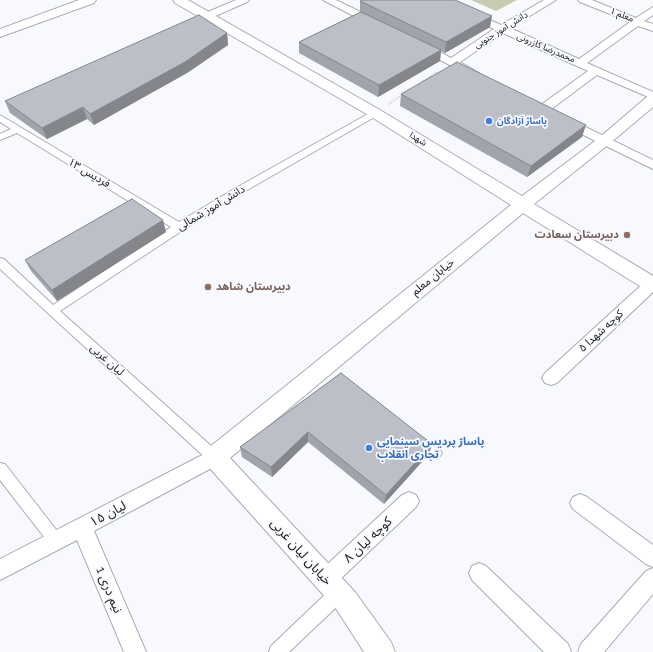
<!DOCTYPE html>
<meta charset="utf-8">
<style>
body{margin:0}
canvas{display:block;background:#f7f9ff}
</style>
<canvas width="653" height="652"></canvas>
<script>
const ctx = document.querySelector('canvas').getContext('2d');
ctx.lineJoin = 'round';
function fill(path, color) { ctx.fillStyle = color; ctx.fill(path, 'evenodd'); }
const shape = rows => new Path2D(rows.map(r => 'M' + r).join(''));
function strokePath(path, color, width, dash) { ctx.strokeStyle = color; ctx.lineWidth = width; ctx.lineCap = dash ? 'butt' : 'round'; ctx.setLineDash(dash || []); ctx.stroke(path); }
function write(font, color, halo, rows, align = 'center') {
  ctx.font = font + ' Raleway,"Noto Sans Arabic",sans-serif'; ctx.lineWidth = 3.5; ctx.setLineDash([]); ctx.textBaseline = 'middle'; ctx.strokeStyle = halo; ctx.fillStyle = color; for (const [text, x, y, turn = 0] of rows) {
    ctx.save(); ctx.translate(x, y); ctx.rotate((+turn || 0) * Math.PI / 180); ctx.textAlign = isNaN(turn) ? turn : align; if (halo) ctx.strokeText(text, 0, 0); ctx.fillText(text, 0, 0); ctx.restore();
  }
}
const green = shape([
 [471,0,517,0,496,11]
]);
const path = shape([
 [413,88,438,71],
 [389,104,403,94]
]);
const service = shape([
 [423,438,440,450,442,453,440,456,437,457,434,456,420,445,418,442,420,439,423,438]
]);
const pedestrian = shape([
 [375,110,378,111,379,113,378,115,242,193,183,230,60,311,219,453,221,457,219,461,214,463,209,461,0,269,0,258,4,259,53,305,171,227,17,133,0,140,0,134,11,129,0,122,0,115,179,222,234,189,375,110],
 [0,463,5,464,61,536,64,541,61,546,56,548,51,546,0,480,0,463],
 [339,585,345,587,347,593,345,599,289,652,269,652,271,646,333,587,339,585]
]);
const minor = shape([
 [236,0,249,0,247,2,211,18,207,19,202,16,203,14,236,0],
 [323,0,336,0,379,21,380,23,375,26,371,25,323,0],
 [433,0,446,0,501,25,544,0,556,0,510,28,579,59,630,22,580,2,578,0,592,0,636,18,653,7,653,15,644,21,653,24,653,31,638,26,587,63,653,92,653,99,597,75,546,113,538,113,536,110,538,107,588,71,503,33,460,62,479,73,473,76,469,75,417,48,416,46,417,44,425,44,451,58,494,29,435,2,433,0],
 [565,117,653,160,653,169,561,124,559,121,561,118,565,117],
 [653,279,653,292,557,383,551,385,545,383,542,378,545,373,647,280,653,279],
 [214,449,221,451,223,457,221,463,94,531,146,652,124,652,77,540,0,580,0,559,214,449],
 [409,492,416,495,419,501,416,507,333,586,326,589,319,586,316,579,319,572,402,495,409,492],
 [580,494,587,497,653,545,653,567,646,564,573,509,570,503,573,497,580,494],
 [479,563,486,566,568,644,571,652,544,652,472,580,469,573,472,566,479,563],
 [653,568,653,594,604,652,578,652,581,644,646,571,653,568]
]);
const tertiary = shape([
 [79,0,96,0,94,3,0,37,0,29,79,0],
 [173,0,188,0,380,110,522,196,599,138,648,96,653,95,653,107,609,144,534,204,653,276,653,292,646,290,523,213,230,458,355,592,391,642,395,652,364,652,337,610,206,464,202,457,206,450,511,205,370,116,175,3,173,0]
]);
const wall = shape([
 [360,1,490,27,445,53,441,51,440,61,378,97,299,53,299,42,360,12],
 [227,33,228,45,187,73,94,125,87,119,47,139,10,113,5,101],
 [401,94,582,137,527,177,400,106],
 [166,232,57,301,31,271,25,260],
 [341,373,429,454,384,504,308,442,272,477,242,457,240,447]
]);
const shadedWall = shape([
 [492,16,490,27,445,53,446,42],
 [227,33,228,45,187,73,94,125,90,114],
 [441,50,440,61,378,97,379,85],
 [83,107,87,119,47,139,42,128],
 [586,125,582,137,527,177,531,166],
 [163,220,166,232,57,301,52,290],
 [308,432,308,442,272,477,271,467],
 [432,444,429,454,384,504,386,495]
]);
const building = shape([
 [362,0,455,0,492,16,446,42,360,1,362,0],
 [361,12,441,50,379,85,299,42,361,12],
 [199,15,227,33,185,62,90,114,83,107,42,128,5,101,199,15],
 [457,62,586,125,531,166,401,94,457,62],
 [132,199,163,220,52,290,25,260,132,199],
 [341,373,432,444,386,495,308,432,271,467,240,447,341,373]
]);
const markers = [
 [489,121,4,"#3f7fe0"],
 [627,235,4,"#8d6e63"],
 [208,287,4,"#8d6e63"],
 [369,448,4,"#3f7fe0"]
];
const farStreetnames = [
 ["معلم ۱",622,15,21],
 ["دانش آموز جنوبی",501,30,-32],
 ["محمدرضا کازرونی",546,48,23],
 ["شهدا",418,139,32]
];
const farShopnames = [
 ["پاساژ آزادگان",497,121]
];
const streetNames = [
 ["فردیس ۱۳",89,173,31],
 ["دانش آموز شمالی",211,208,-31],
 ["خیابان معلم",433,277,-39],
 ["کوچه شهدا ۵",601,331,-43],
 ["لیان غربی",107,360,42]
];
const educationNames = [
 ["دبیرستان سعادت",619,235],
 ["دبیرستان شاهد",216,287,"left"]
];
const shopNames = [
 ["پاساژ پردیس سینمایی",377,442],
 ["تجاری انقلاب",377,455]
];
const nearStreetnames = [
 ["لیان ۱۵",108,514,-28],
 ["کوچه لیان ۸",368,540,-43],
 ["خیابان لیان غربی",301,552,48],
 ["نیم دری 1",109,590,67]
];
fill(green, '#c7cbaf');
strokePath(service, '#a9acb5', 2);
strokePath(pedestrian, '#a9acb5', 2);
strokePath(minor, '#a9acb5', 2);
strokePath(tertiary, '#a9acb5', 2);
strokePath(path, '#8c8d92', 1.5, [0.5, 2]);
fill(service, '#fff');
fill(pedestrian, '#fff');
fill(minor, '#fff');
fill(tertiary, '#fff');
fill(wall, '#a2a4ac');
fill(shadedWall, '#84868c');
fill(building, '#bcbfc8');
strokePath(building, '#84868c', 1);
for (const [x, y, r, color] of markers) { const dot = new Path2D(); dot.arc(x, y, r, 0, 2 * Math.PI); ctx.fillStyle = color; ctx.fill(dot); strokePath(dot, '#f7f9ff', 1.5); }
write('9px', '#17181c', '#f7f9ff', farStreetnames);
write('bold 9px', '#366cbe', '#f7f9ff', farShopnames, 'left');
write('11px', '#17181c', '#f7f9ff', streetNames);
write('bold 11px', '#785e54', '#f7f9ff', educationNames, 'right');
write('bold 11px', '#366cbe', '#f7f9ff', shopNames, 'left');
write('13px', '#17181c', '#f7f9ff', nearStreetnames);
</script>
